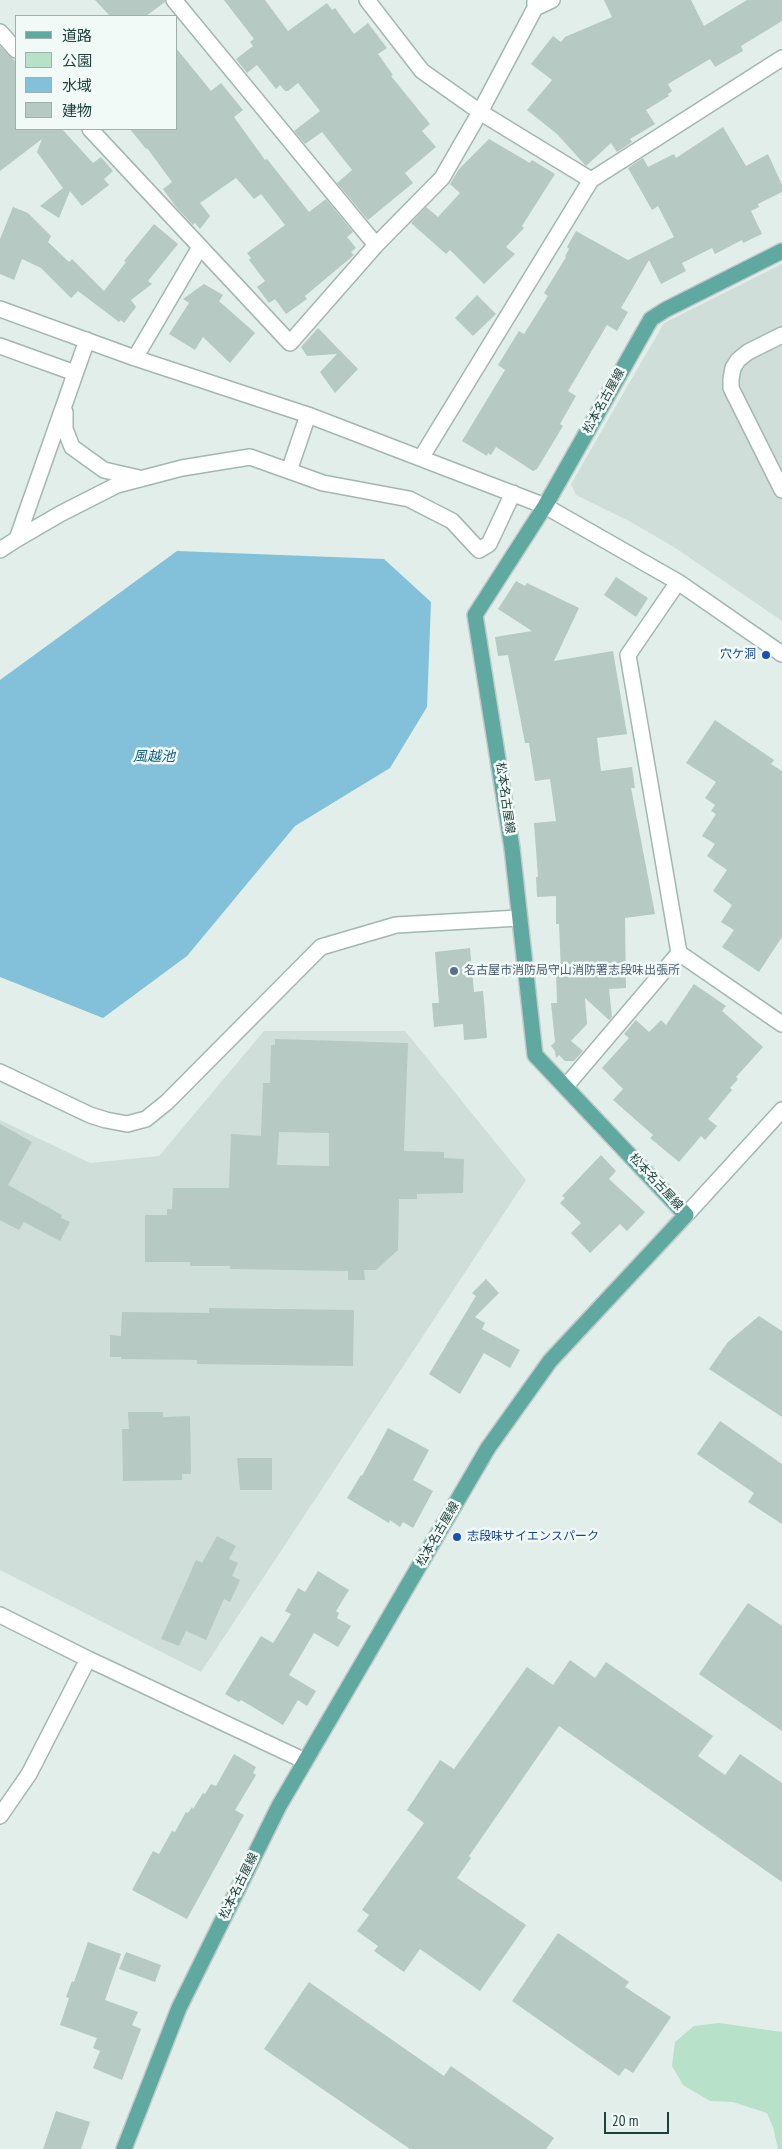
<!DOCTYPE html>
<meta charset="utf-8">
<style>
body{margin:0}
#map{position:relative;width:782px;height:2149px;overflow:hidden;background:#e1eeea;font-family:"PT Sans Narrow","Noto Sans JP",sans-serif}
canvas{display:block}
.legend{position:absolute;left:15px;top:15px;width:162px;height:115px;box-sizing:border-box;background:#f2faf7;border:1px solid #9eb0ac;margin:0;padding:6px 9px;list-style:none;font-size:15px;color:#1f413c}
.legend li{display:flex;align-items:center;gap:10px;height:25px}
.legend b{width:25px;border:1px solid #9eb0ac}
.scale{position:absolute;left:604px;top:2112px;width:65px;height:22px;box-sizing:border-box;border:2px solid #1f413c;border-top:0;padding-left:6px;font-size:15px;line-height:18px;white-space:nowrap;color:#1f413c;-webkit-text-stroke:4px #f2faf7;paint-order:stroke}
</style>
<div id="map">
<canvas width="782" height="2149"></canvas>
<ul class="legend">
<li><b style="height:6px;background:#60a9a0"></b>道路</li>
<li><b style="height:14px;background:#b7e1c9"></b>公園</li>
<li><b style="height:14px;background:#83c0d9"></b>水域</li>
<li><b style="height:14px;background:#b6c9c3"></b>建物</li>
</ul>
<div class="scale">20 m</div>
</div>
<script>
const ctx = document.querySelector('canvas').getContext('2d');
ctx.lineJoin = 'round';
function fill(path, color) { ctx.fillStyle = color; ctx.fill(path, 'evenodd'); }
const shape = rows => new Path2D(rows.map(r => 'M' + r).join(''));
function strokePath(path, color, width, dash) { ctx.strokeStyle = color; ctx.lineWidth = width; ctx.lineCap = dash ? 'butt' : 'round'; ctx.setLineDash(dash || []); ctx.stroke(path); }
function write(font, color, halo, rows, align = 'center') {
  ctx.font = font + ' "PT Sans Narrow","Noto Sans JP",sans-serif'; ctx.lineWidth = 5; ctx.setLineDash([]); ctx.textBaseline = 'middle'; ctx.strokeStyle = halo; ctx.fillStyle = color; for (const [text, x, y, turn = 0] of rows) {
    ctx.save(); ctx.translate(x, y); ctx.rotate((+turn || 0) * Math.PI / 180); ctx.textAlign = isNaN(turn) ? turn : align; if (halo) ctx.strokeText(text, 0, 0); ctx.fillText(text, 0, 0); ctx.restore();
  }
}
const built = shape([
 [782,264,782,621,674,547,629,521,576,495,571,484,664,323],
 [264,1031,405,1031,526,1180,201,1672,0,1570,0,1120,90,1163,159,1156]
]);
const green = shape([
 [719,2023,782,2032,782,2149,778,2149,773,2127,767,2113,733,2102,710,2101,683,2085,672,2066,675,2042,694,2026]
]);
const water = shape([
 [177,551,384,559,431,602,427,707,390,768,295,826,187,956,103,1018,0,977,0,680]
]);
const building = shape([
 [95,0,165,0,165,2,146,16,110,16],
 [224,0,265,0,288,31,327,3,332,10,335,8,354,34,368,23,387,48,378,54,393,75,391,76,430,124,422,131,436,147,405,173,413,183,368,220,337,183,352,170,322,132,305,144,294,131,320,111,298,83,288,91,285,91,280,85,276,89,257,65,247,73,236,59,253,46,250,42,254,39],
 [604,0,691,0,704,26,747,0,782,0,782,21,741,46,743,51,715,67,710,59,668,84,672,91,668,94,669,96,646,110,655,124,630,139,632,142,617,152,611,143,586,166,557,134,527,110,552,80,531,64,553,36,561,42,565,37,612,17],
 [0,46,16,62,16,129,62,129,93,163,101,157,113,171,104,179,109,185,82,206,70,191,59,218,40,206,63,188,37,152,42,139,0,171],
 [176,48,211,91,221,83,243,110,234,117,265,160,267,159,309,212,326,199,353,232,347,237,356,248,351,252,354,255,305,296,307,299,286,314,275,299,269,303,257,287,265,281,249,260,251,258,247,253,285,225,261,194,254,199,236,178,200,203,210,216,200,229,195,223,193,225,176,207,163,189,172,182,147,148,146,149,130,129,176,129],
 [723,127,746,166,768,154,782,185,782,192,758,204,759,207,751,211,762,234,743,243,742,240,715,254,712,248,682,263,686,271,661,284,649,260,621,308,628,312,617,331,607,325,568,391,576,396,560,424,563,426,537,469,533,471,496,447,491,455,488,453,487,456,462,441,505,370,498,365,519,331,524,334,548,296,544,293,566,257,565,256,569,249,567,247,576,231,628,260,674,237,658,206,652,210,628,168,643,158,648,167,674,154,676,158],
 [489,139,530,163,532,160,555,174,522,226,524,228,506,247,515,254,484,284,450,250,446,254,411,223,426,207,438,217,460,193,450,184,459,169],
 [13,207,28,213,51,236,48,242,69,262,72,259,104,291,126,262,124,261,154,224,178,244,148,281,152,284,131,300,136,307,124,323,121,320,119,322,78,291,71,298,41,268,22,259,14,280,0,274,0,239],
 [204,284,223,295,219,301,255,333,230,363,203,337,195,350,169,334,189,303,183,299],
 [477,295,496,314,473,336,455,318],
 [318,328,358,369,335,393,320,372,337,354,307,356,301,347],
 [616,577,648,598,636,617,604,595],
 [516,581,525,586,527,583,579,608,554,661,613,651,627,734,597,738,601,771,632,767,635,788,631,788,655,914,625,918,626,988,609,989,612,1017,609,1020,585,998,587,1024,571,1041,583,1051,574,1061,565,1061,559,1055,556,1058,555,1051,551,1046,555,1042,551,1003,557,1003,556,972,561,972,559,924,556,924,556,896,537,897,536,877,538,877,534,823,556,821,550,779,535,781,529,743,525,743,508,655,498,656,495,637,532,631,498,609],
 [715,720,774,760,771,764,782,771,782,937,759,972,722,947,734,930,721,922,732,905,713,891,727,870,707,856,715,844,702,836,716,814,711,811,715,805,705,798,716,782,686,763],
 [470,948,474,992,483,991,487,1038,464,1040,463,1024,434,1027,432,1003,439,1003,435,952],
 [694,984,726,1006,722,1011,763,1047,736,1077,738,1079,730,1088,732,1090,708,1119,717,1126,705,1140,701,1136,679,1162,650,1138,653,1135,613,1100,623,1089,602,1068,629,1038,624,1034,636,1020,649,1032,661,1020,666,1025],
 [275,1039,408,1043,404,1151,444,1152,444,1158,464,1159,463,1193,417,1194,417,1199,399,1199,398,1250,376,1270,364,1270,365,1280,348,1280,348,1271,230,1269,230,1266,190,1266,190,1262,145,1262,145,1215,167,1215,167,1209,172,1209,173,1188,229,1188,231,1134,261,1136,263,1083,270,1083,271,1045,275,1045],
 [279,1132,329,1133,329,1166,277,1165],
 [0,1124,32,1142,8,1185,62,1215,61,1218,70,1222,60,1241,24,1222,19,1230,0,1220],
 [601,1155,616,1171,609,1179,645,1212,627,1231,620,1224,590,1253,571,1233,581,1223,560,1203,565,1198,562,1196],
 [486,1279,499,1293,475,1317,485,1323,482,1329,520,1350,510,1368,484,1353,460,1394,429,1374,476,1296,472,1293],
 [209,1308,354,1310,353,1366,197,1364,197,1360,121,1359,121,1357,110,1357,110,1335,121,1336,122,1312,209,1313],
 [759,1316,782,1331,782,1417,709,1369,728,1342],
 [128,1412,163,1412,163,1417,190,1416,191,1474,182,1474,182,1480,123,1481,122,1429,129,1429],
 [720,1421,782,1464,782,1524,748,1502,754,1493,697,1454],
 [388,1428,429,1450,413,1480,433,1491,413,1528,403,1522,400,1527,390,1520,389,1523,347,1498,361,1475,362,1476],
 [237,1458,272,1458,272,1490,240,1490],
 [217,1536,236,1546,229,1559,238,1563,232,1576,240,1580,230,1602,224,1599,206,1640,186,1631,179,1646,161,1639,196,1560,202,1563],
 [318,1571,349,1590,336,1611,339,1613,337,1618,351,1626,338,1647,314,1633,289,1675,316,1691,307,1706,298,1700,283,1725,241,1700,239,1702,225,1694,261,1636,273,1643,291,1614,285,1611,298,1588,305,1592],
 [748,1603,782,1626,782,1731,699,1674],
 [570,1660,595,1678,606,1662,713,1736,698,1756,725,1775,740,1754,782,1783,782,1882,559,1726,469,1856,471,1858,457,1878,526,1925,480,1991,420,1949,404,1972,374,1951,378,1946,357,1931,369,1915,362,1910,424,1823,407,1810,440,1760,454,1769,527,1667,553,1685],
 [234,1754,256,1767,253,1773,256,1775,235,1810,244,1815,187,1919,132,1890,153,1851,159,1854,172,1831,175,1832,186,1812,188,1813,192,1807,193,1809,203,1793,205,1794,211,1784,216,1786],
 [558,1933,629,1982,625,1987,671,2017,633,2073,625,2068,619,2076,512,2001],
 [88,1942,121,1954,105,2000,138,2012,132,2025,141,2029,122,2080,93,2068,100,2051,93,2048,97,2038,60,2025,69,1998,66,1997,72,1981,74,1982],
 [126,1952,161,1965,155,1982,119,1969],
 [309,1982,444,2076,451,2066,554,2138,546,2149,410,2149,264,2049],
 [56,2111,90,2122,81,2149,43,2149]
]);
const minor = shape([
 [174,0,376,245],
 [367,0,422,71,480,112,591,180],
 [535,8,552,0],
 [0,32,16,50],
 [90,129,290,343,376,245,442,178,480,112,535,8,535,0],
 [0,309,135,358,308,415,545,506,678,582,782,654],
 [782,335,748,352,738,360,733,368,731,379,731,388,782,490],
 [0,346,75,373],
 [135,358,200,247],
 [65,412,65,429,72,447,104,470,139,478],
 [421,458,591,180,782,58],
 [289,471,308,415],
 [17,539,60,514,117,485,182,468,250,457,323,483,409,499,452,521,479,550,489,544,513,493],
 [0,550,17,539,87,340],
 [678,582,628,655,679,953,782,1024],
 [0,1072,90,1115,106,1120,127,1124,146,1119,167,1102,321,947,396,925,519,918],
 [566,1086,679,953],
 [686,1215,782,1110],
 [0,1615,88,1659,305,1761],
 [0,1816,29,1774,88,1659]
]);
const major = shape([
 [124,2149,179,2008,279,1806,488,1448,550,1361,686,1215,535,1055,512,848,475,615,545,506,651,319,665,310,782,251]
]);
const markers = [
 [766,655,5,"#1a4fb4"],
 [454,971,5,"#5c6f8a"],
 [457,1537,5,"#1a4fb4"]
];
const streetNames = [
 ["松本名古屋線",604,401,-61],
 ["松本名古屋線",505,798,82],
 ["松本名古屋線",656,1182,47],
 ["松本名古屋線",438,1534,-60],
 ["松本名古屋線",239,1886,-64]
];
const transitNames = [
 ["穴ケ洞",756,655],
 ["志段味サイエンスパーク",467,1537,"left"]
];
const serviceNames = [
 ["名古屋市消防局守山消防署志段味出張所",464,971]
];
const waterNames = [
 ["風越池",154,757]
];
fill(built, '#cfded9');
fill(green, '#b7e1c9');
fill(water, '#83c0d9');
fill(building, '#b6c9c3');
strokePath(minor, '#a3b7b2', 18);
strokePath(major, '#c0cac8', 18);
strokePath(minor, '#fff', 15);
strokePath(major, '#60a9a0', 15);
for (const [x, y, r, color] of markers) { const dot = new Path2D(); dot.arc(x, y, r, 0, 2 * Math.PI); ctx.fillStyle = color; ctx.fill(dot); strokePath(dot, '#f2faf7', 2); }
write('12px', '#1f413c', '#f2faf7', streetNames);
write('12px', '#164399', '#f2faf7', transitNames, 'right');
write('12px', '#4e5e75', '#f2faf7', serviceNames, 'left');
write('italic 14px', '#126184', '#f2faf7', waterNames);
</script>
